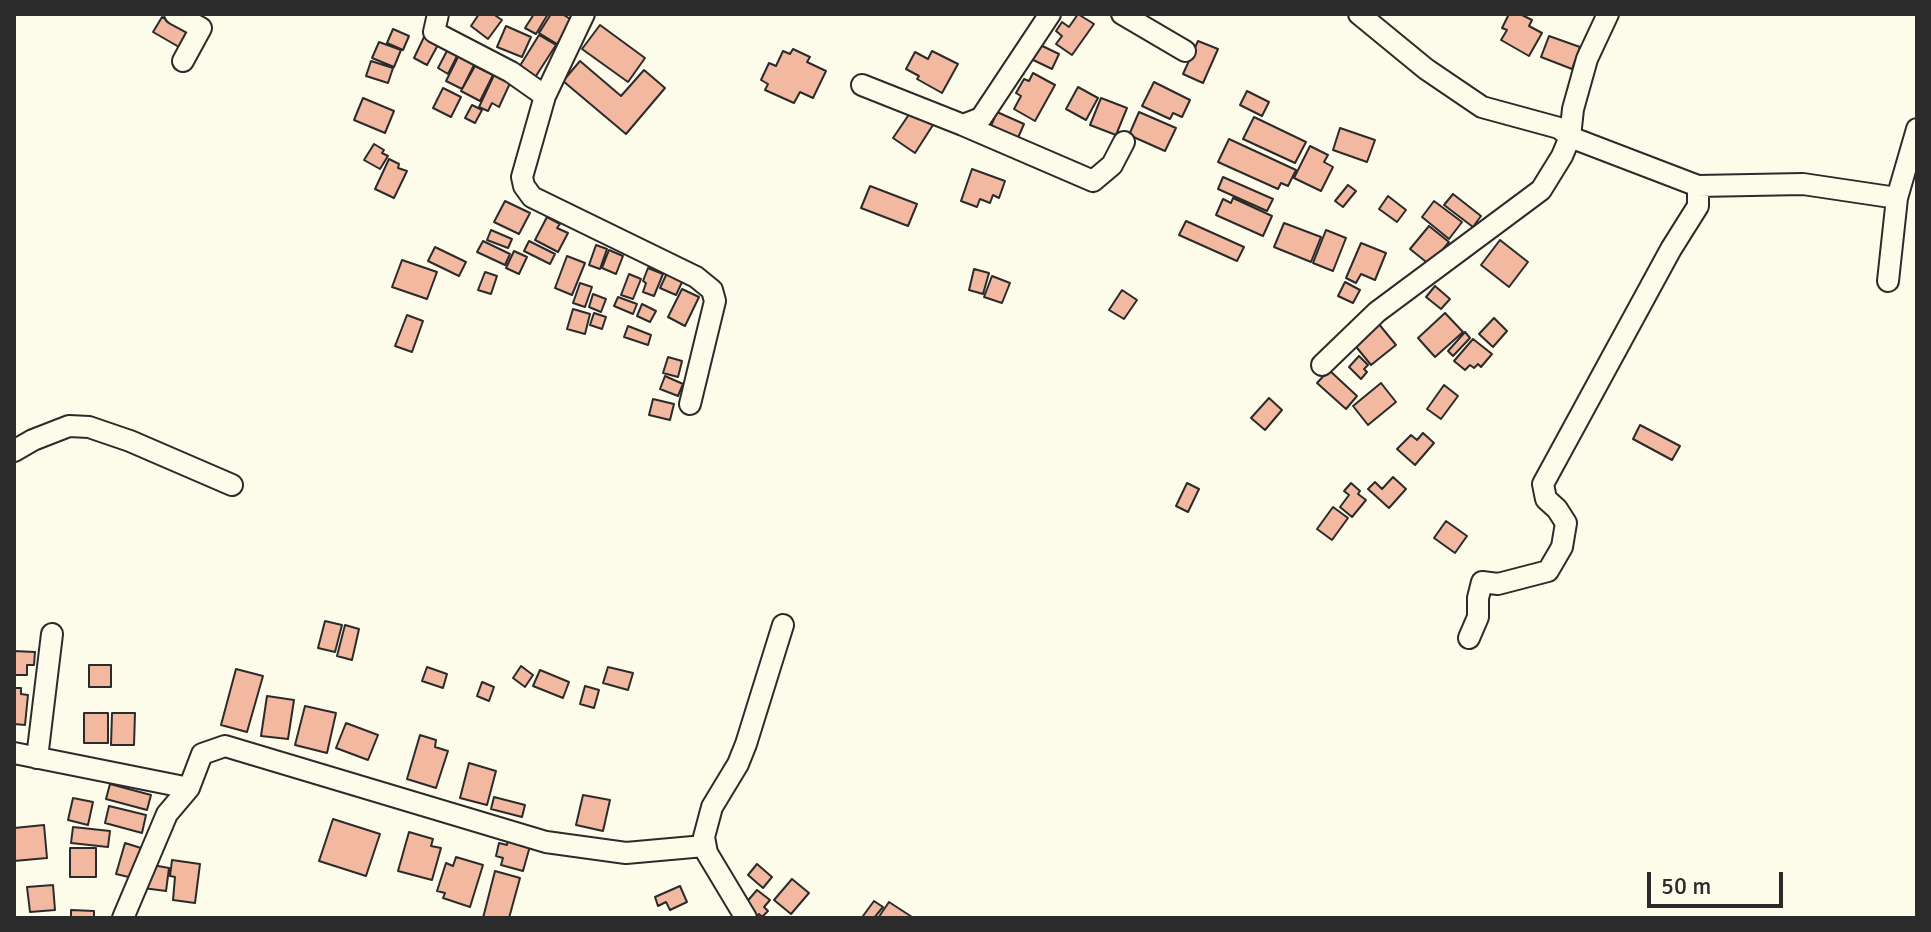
<!DOCTYPE html>
<style>
body{margin:0}
#map{position:relative;width:1931px;height:932px;overflow:hidden;background:#fdfbea;font-family:Signika,sans-serif}
canvas{display:block}
.frame{position:absolute;inset:0;border:16px solid #2b2b2b;pointer-events:none}
.scale{position:absolute;left:1647px;top:872px;width:136px;height:36px;box-sizing:border-box;border:4px solid #2b2b2b;border-top:0;padding-left:10px;font-size:24px;line-height:28px;white-space:nowrap;color:#2b2b2b;-webkit-text-stroke:6px #fdfbea;paint-order:stroke}
</style>
<div id="map">
<canvas width="1931" height="932"></canvas>
<div class="frame"></div>
<div class="scale">50 m</div>
</div>
<script>
const ctx = document.querySelector('canvas').getContext('2d');
ctx.lineJoin = 'round';
function fill(path, color) { ctx.fillStyle = color; ctx.fill(path, 'evenodd'); }
const shape = rows => new Path2D(rows.map(r => 'M' + r).join(''));
function strokePath(path, color, width, dash) { ctx.strokeStyle = color; ctx.lineWidth = width; ctx.lineCap = dash ? 'butt' : 'round'; ctx.setLineDash(dash || []); ctx.stroke(path); }
const building = shape([
 [479,14,493,14,502,20,488,39,471,26,479,14],
 [534,14,548,14,536,34,525,28,534,14],
 [551,14,562,14,572,20,557,44,539,33,551,14],
 [1078,14,1094,24,1072,55,1056,44,1062,36,1056,31,1062,22,1069,27,1078,14],
 [1509,14,1520,14,1532,20,1529,26,1542,33,1529,56,1501,40,1507,30,1502,28,1509,14],
 [162,17,188,32,179,47,153,32,162,17],
 [600,25,645,58,628,82,582,49,600,25],
 [506,26,531,37,522,57,497,47,506,26],
 [393,29,409,36,403,50,387,43,393,29],
 [425,35,439,43,427,65,414,58,425,35],
 [539,35,556,45,534,79,518,69,539,35],
 [1549,36,1580,47,1572,69,1541,57,1549,36],
 [1198,41,1218,49,1203,83,1183,74,1198,41],
 [379,42,401,50,394,67,372,58,379,42],
 [1034,42,1059,54,1052,69,1027,57,1034,42],
 [449,47,459,52,448,74,438,68,449,47],
 [793,49,810,57,807,62,826,71,813,98,800,92,794,103,765,90,768,84,761,80,769,63,776,66,783,51,790,54,793,49],
 [932,51,958,64,942,93,917,79,919,76,906,69,915,52,928,59,932,51],
 [460,53,476,61,462,89,446,81,460,53],
 [371,61,393,68,388,83,366,76,371,61],
 [580,61,621,96,644,70,665,88,626,134,563,81,580,61],
 [475,66,493,75,480,101,461,91,475,66],
 [495,73,511,81,499,107,492,103,488,111,479,107,495,73],
 [1033,73,1055,85,1035,121,1014,109,1021,96,1016,93,1024,79,1029,81,1033,73],
 [1154,82,1190,100,1182,117,1173,113,1170,119,1142,106,1154,82],
 [1078,87,1098,98,1086,120,1066,109,1078,87],
 [443,88,461,97,451,117,433,108,443,88],
 [1247,91,1269,102,1262,116,1240,105,1247,91],
 [363,98,394,111,385,133,354,120,363,98],
 [1101,98,1127,108,1116,135,1090,125,1101,98],
 [472,105,482,110,475,123,465,118,472,105],
 [912,110,933,125,915,153,893,138,912,110],
 [997,112,1024,124,1014,147,987,135,997,112],
 [1139,112,1176,128,1165,151,1129,135,1139,112],
 [1254,117,1306,142,1295,163,1243,139,1254,117],
 [1340,128,1375,140,1367,162,1333,150,1340,128],
 [1229,139,1296,170,1288,186,1281,183,1278,189,1218,162,1229,139],
 [374,144,384,150,382,153,388,156,380,169,364,160,374,144],
 [1310,146,1328,155,1324,162,1333,167,1321,191,1294,178,1310,146],
 [389,159,399,164,398,168,407,171,394,198,375,189,389,159],
 [972,169,1005,181,999,198,993,195,990,203,980,199,977,207,961,201,972,169],
 [1223,177,1273,199,1267,211,1218,189,1223,177],
 [1348,185,1356,191,1343,207,1335,201,1348,185],
 [870,186,917,204,908,226,861,208,870,186],
 [1453,194,1481,216,1473,227,1444,205,1453,194],
 [1388,196,1406,210,1397,222,1379,209,1388,196],
 [1233,198,1272,216,1263,236,1216,215,1223,199,1231,203,1233,198],
 [505,201,530,213,519,234,494,222,505,201],
 [1434,201,1462,222,1449,239,1422,217,1434,201],
 [547,217,560,224,557,228,568,233,558,252,535,240,547,217],
 [1186,221,1244,247,1237,261,1179,235,1186,221],
 [1284,223,1321,237,1311,262,1274,247,1284,223],
 [1429,226,1449,242,1430,265,1410,249,1429,226],
 [491,230,512,239,508,248,487,240,491,230],
 [1326,230,1346,238,1333,271,1313,263,1326,230],
 [1500,240,1528,262,1509,287,1481,265,1500,240],
 [483,241,510,254,505,265,477,252,483,241],
 [529,241,555,254,550,264,524,251,529,241],
 [1361,243,1386,253,1375,280,1361,274,1356,283,1346,278,1361,243],
 [596,245,607,249,600,269,589,265,596,245],
 [435,247,466,262,459,276,428,261,435,247],
 [609,250,623,256,616,274,602,268,609,250],
 [514,251,527,257,519,274,506,268,514,251],
 [567,256,585,263,572,295,555,288,567,256],
 [402,260,437,272,427,299,392,287,402,260],
 [648,268,663,274,654,296,643,292,646,283,643,281,648,268],
 [974,269,989,273,983,294,969,290,974,269],
 [485,272,497,276,491,294,478,290,485,272],
 [667,273,683,280,676,295,660,288,667,273],
 [629,274,641,279,633,299,621,295,629,274],
 [992,276,1010,283,1002,303,984,297,992,276],
 [1345,282,1360,290,1353,303,1338,296,1345,282],
 [580,283,592,287,585,307,573,303,580,283],
 [1435,286,1450,299,1441,309,1426,297,1435,286],
 [682,289,699,297,685,326,668,317,682,289],
 [1122,290,1137,300,1124,319,1109,310,1122,290],
 [593,294,606,299,601,312,589,307,593,294],
 [618,297,637,304,633,314,614,306,618,297],
 [642,304,656,311,650,322,637,316,642,304],
 [573,309,590,314,585,334,567,329,573,309],
 [594,313,606,317,602,329,590,325,594,313],
 [1445,313,1463,332,1435,357,1418,338,1445,313],
 [407,315,423,321,412,352,395,346,407,315],
 [1494,318,1507,331,1493,347,1479,334,1494,318],
 [1378,323,1396,345,1371,365,1353,343,1378,323],
 [628,326,651,335,648,345,624,337,628,326],
 [1465,332,1470,338,1453,356,1448,351,1465,332],
 [1473,339,1492,354,1481,367,1478,364,1474,368,1470,365,1465,370,1454,361,1473,339],
 [1359,356,1368,365,1364,369,1367,372,1361,379,1349,367,1359,356],
 [668,357,682,361,678,377,663,373,668,357],
 [1329,370,1357,396,1346,409,1317,383,1329,370],
 [665,376,683,384,678,396,660,389,665,376],
 [1381,383,1396,402,1368,425,1353,406,1381,383],
 [1444,385,1458,396,1441,419,1427,409,1444,385],
 [1269,398,1282,410,1265,430,1251,418,1269,398],
 [653,399,674,404,670,420,649,415,653,399],
 [1640,425,1680,446,1672,460,1633,439,1640,425],
 [1423,433,1434,443,1415,465,1397,449,1411,435,1417,440,1423,433],
 [1393,477,1406,489,1389,508,1368,489,1375,482,1382,489,1393,477],
 [1187,483,1199,489,1188,512,1176,506,1187,483],
 [1351,483,1360,491,1358,494,1366,500,1352,517,1340,507,1349,495,1344,491,1351,483],
 [1333,507,1348,518,1332,540,1317,529,1333,507],
 [1446,521,1467,536,1455,553,1434,538,1446,521],
 [325,621,342,625,335,652,318,648,325,621],
 [345,625,359,629,352,660,337,656,345,625],
 [14,651,35,652,34,665,27,665,27,675,14,675,14,651],
 [89,665,111,665,111,687,89,687,89,665],
 [521,666,533,675,525,687,513,678,521,666],
 [427,667,447,674,443,688,422,681,427,667],
 [608,667,633,673,628,690,603,683,608,667],
 [236,669,263,676,247,732,221,725,236,669],
 [540,670,569,682,563,698,533,686,540,670],
 [482,682,494,687,489,701,477,696,482,682],
 [585,686,599,690,594,708,580,704,585,686],
 [14,688,21,688,21,694,28,695,25,725,14,724,14,688],
 [267,696,294,700,288,739,261,736,267,696],
 [305,706,336,713,327,753,295,745,305,706],
 [84,713,108,713,108,743,84,743,84,713],
 [112,713,135,713,134,745,111,745,112,713],
 [346,723,378,735,368,760,336,748,346,723],
 [420,735,436,740,435,747,448,751,436,788,407,779,420,735],
 [469,763,496,771,487,805,460,798,469,763],
 [110,784,151,795,147,810,106,799,110,784],
 [583,795,610,800,603,831,576,825,583,795],
 [494,797,525,805,522,817,491,809,494,797],
 [73,798,93,802,88,825,68,820,73,798],
 [109,806,146,815,142,833,105,823,109,806],
 [333,819,380,834,366,876,319,861,333,819],
 [44,825,47,858,14,861,14,828,44,825],
 [73,827,110,831,108,847,71,843,73,827],
 [409,832,433,839,431,846,441,848,432,880,398,871,409,832],
 [508,839,530,846,523,871,501,865,503,858,496,856,499,843,507,845,508,839],
 [125,843,141,848,133,878,116,874,125,843],
 [70,848,96,848,96,877,70,877,70,848],
 [456,857,483,865,470,907,443,898,445,893,437,891,446,863,453,866,456,857],
 [172,860,200,864,195,903,173,900,175,877,170,876,172,860],
 [147,864,169,868,166,891,143,888,147,864],
 [757,864,772,877,763,888,748,875,757,864],
 [495,871,520,878,509,918,483,918,495,871],
 [792,879,809,893,791,914,774,900,792,879],
 [53,885,55,910,30,912,27,887,53,885],
 [680,886,687,902,670,910,666,902,658,906,655,897,680,886],
 [757,890,770,900,764,907,768,911,762,917,759,914,757,916,744,905,757,890],
 [874,901,883,907,874,918,866,918,863,916,874,901],
 [889,902,912,917,911,918,878,918,889,902],
 [71,910,94,911,94,918,71,918,71,910]
]);
const minor = shape([
 [175,14,201,28,183,61],
 [438,14,434,32,511,72,545,96],
 [584,14,545,96,522,177,524,186,532,197,696,277,712,290,715,301,690,404],
 [1122,14,1185,51],
 [1359,14,1426,69,1482,107,1559,128,1570,137,1698,186,1803,184,1897,198],
 [862,85,963,125,981,118,1050,14],
 [963,125,1093,181,1112,165,1124,142],
 [1888,281,1897,198,1917,129],
 [1322,365,1377,312,1541,190,1562,156,1570,137,1573,109,1587,59,1608,14],
 [14,451,33,440,69,426,89,427,130,441,232,485],
 [1469,638,1478,617,1478,598,1482,582,1498,584,1548,571,1562,547,1566,523,1557,509,1546,499,1543,484,1671,249,1698,206,1698,186],
 [14,753,189,788],
 [37,758,52,634],
 [123,918,167,814,189,788,202,754,225,746,546,842,626,853,704,846],
 [746,918,707,853,704,837,712,807,738,764,746,744,783,625]
]);
fill(building, '#f2b8a0');
strokePath(building, '#2b2b2b', 2);
strokePath(minor, '#2b2b2b', 24);
strokePath(minor, '#fdfbea', 20);
</script>
